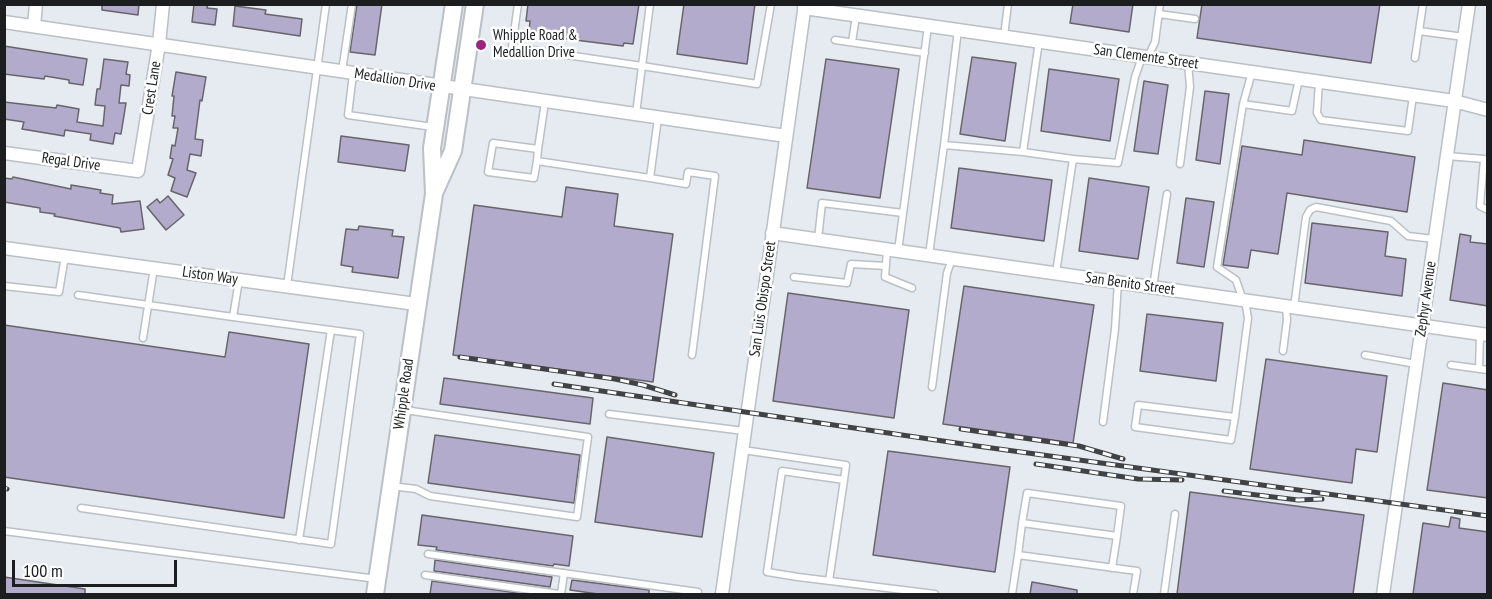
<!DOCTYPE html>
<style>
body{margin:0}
#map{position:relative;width:1492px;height:599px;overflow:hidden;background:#e5ebf0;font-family:"PT Sans Narrow",sans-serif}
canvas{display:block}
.frame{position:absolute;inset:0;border:6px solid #1b1d1f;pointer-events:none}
.scale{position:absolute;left:12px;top:560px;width:165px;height:27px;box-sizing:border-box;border:3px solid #1b1d1f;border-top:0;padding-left:8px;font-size:18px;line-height:21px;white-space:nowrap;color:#1b1d1f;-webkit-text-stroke:4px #fff;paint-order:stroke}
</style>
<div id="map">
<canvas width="1492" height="599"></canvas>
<div class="frame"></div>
<div class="scale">100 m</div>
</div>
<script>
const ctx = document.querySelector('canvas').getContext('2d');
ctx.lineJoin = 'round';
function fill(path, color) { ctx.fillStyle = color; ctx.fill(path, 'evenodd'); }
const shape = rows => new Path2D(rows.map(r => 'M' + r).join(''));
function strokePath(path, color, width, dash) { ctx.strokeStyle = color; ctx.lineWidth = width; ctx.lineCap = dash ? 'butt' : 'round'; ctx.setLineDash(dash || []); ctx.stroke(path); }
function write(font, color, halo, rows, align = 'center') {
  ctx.font = font + ' "PT Sans Narrow",sans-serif'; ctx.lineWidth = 5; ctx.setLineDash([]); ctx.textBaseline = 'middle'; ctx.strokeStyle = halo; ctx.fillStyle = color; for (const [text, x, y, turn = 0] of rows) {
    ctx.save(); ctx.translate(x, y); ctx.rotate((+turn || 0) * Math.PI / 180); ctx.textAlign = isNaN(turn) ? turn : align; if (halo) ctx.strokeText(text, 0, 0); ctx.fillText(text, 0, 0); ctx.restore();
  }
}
const building = shape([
 [102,4,139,4,138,15,102,10,102,4],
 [194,4,208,4,207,8,217,9,215,25,192,22,194,4],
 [357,4,382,4,375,55,350,52,357,4],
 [528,4,639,4,633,44,624,43,623,46,583,41,552,37,553,34,529,31,530,21,526,21,528,4],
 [684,4,755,4,747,64,677,54,684,4],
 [1073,4,1133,4,1129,32,1070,23,1073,4],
 [1202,4,1380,4,1371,63,1197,38,1202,4],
 [235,6,266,10,265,14,302,19,300,36,233,26,235,6],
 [4,46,87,59,83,85,69,83,69,80,45,76,44,79,4,74,4,46],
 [972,57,1016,63,1005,141,960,134,972,57],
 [104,59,128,62,126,74,130,75,129,86,121,85,119,103,126,103,121,134,115,133,113,144,90,140,91,134,65,130,64,136,22,129,24,122,4,119,4,102,56,108,57,105,79,109,77,122,103,126,105,106,95,105,97,89,100,89,104,59],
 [826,59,899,69,880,198,807,188,826,59],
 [1049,69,1119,79,1110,141,1041,131,1049,69],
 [176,72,206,77,202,101,200,100,195,139,203,140,201,156,190,154,187,170,196,173,187,197,171,191,175,178,168,175,173,159,170,158,172,145,175,146,178,128,173,128,175,116,172,116,174,96,172,96,176,72],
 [1144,81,1168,85,1158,154,1134,151,1144,81],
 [1205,91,1229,94,1220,164,1196,160,1205,91],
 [341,136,409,145,405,171,338,162,341,136],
 [1304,140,1415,157,1407,212,1287,193,1278,254,1251,250,1248,268,1223,265,1242,146,1302,155,1304,140],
 [959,168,1052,180,1044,241,951,228,959,168],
 [13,177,71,189,71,185,101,190,100,193,113,195,112,204,140,201,144,229,121,232,120,228,54,216,55,214,40,212,40,208,4,202,4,178,12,179,13,177],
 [1089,178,1149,187,1138,259,1079,251,1089,178],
 [566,187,618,194,614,226,673,234,653,382,453,355,474,205,562,217,566,187],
 [168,196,184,215,166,230,147,207,157,199,160,203,168,196],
 [1186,198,1214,202,1204,267,1177,263,1186,198],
 [1312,223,1388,232,1385,256,1406,259,1402,296,1305,283,1312,223],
 [359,226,393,230,392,236,404,237,398,278,352,272,353,267,341,265,346,229,358,230,359,226],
 [1460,234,1471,236,1470,242,1488,244,1488,306,1450,300,1460,234],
 [964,286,1094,305,1073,443,943,424,964,286],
 [788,293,909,310,894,418,773,401,788,293],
 [1147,314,1223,323,1216,381,1140,371,1147,314],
 [4,325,225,357,229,332,309,344,284,518,4,477,4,325],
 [1266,359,1387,376,1377,452,1356,449,1352,483,1250,469,1266,359],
 [444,378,593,398,590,424,440,404,444,378],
 [1443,383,1488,390,1488,498,1427,490,1443,383],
 [435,435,580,455,574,503,428,483,435,435],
 [607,437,714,453,702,537,595,522,607,437],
 [888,451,1010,467,995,572,873,555,888,451],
 [1190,492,1364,515,1353,594,1177,594,1190,492],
 [422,515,573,536,569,566,554,564,553,566,436,550,437,547,418,545,422,515],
 [1451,517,1460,519,1459,528,1488,532,1488,594,1413,594,1423,523,1449,527,1451,517],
 [435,560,552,577,550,587,434,571,435,560],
 [4,577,85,589,85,594,4,594,4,577],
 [572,580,649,590,649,594,598,594,570,590,572,580],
 [432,581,525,594,430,594,432,581],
 [1032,582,1077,590,1077,594,1030,594,1032,582]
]);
const lane = shape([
 [518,4,512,47,642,66,650,4],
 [1159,14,1195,19],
 [958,30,944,145,1023,152],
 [1419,31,1464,37],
 [1004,36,1008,4],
 [835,40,925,53],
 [1039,41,1023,152,1073,159],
 [852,42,856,16],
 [1148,57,1155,42,1160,4],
 [1415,58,1423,4],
 [342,71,352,4],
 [1252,72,1243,104,1292,111,1299,79],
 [353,74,348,115,433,127],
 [1319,82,1317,113,1321,120,1408,131,1413,96],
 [1243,104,1217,267,1236,280,1243,300],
 [636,114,642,66,757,84,771,4],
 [538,149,545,102],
 [1447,156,1484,159,1480,206,1488,210],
 [537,161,538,149,493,143,488,172,534,178,537,161,650,178,658,118],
 [1180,164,1190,87,1188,63],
 [650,178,686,184,688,172,715,176,692,355],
 [818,239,822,203,903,213],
 [887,250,885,277,912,288],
 [898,251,928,26],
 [929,255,944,145],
 [1056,273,1073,159,1118,163,1135,77,1142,57],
 [794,277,847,283,851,264,886,266],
 [4,286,59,292,65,256],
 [287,286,326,4],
 [1153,287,1167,194],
 [78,295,233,317,239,280],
 [1294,307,1306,217,1310,210,1316,207,1391,221,1408,236,1434,239],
 [143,338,154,268],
 [1283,351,1287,320,1286,307],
 [1365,355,1416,364],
 [1451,365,1488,370],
 [1479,369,1480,334],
 [932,387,947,273,952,259],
 [609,414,744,431],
 [1235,417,1138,405,1135,427,1231,440,1235,417,1248,318,1245,300],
 [1103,422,1115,329,1118,282],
 [743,450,846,465,844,480],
 [391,486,416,489,430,496,577,517,588,437,405,410],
 [81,508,331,544,360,334,233,317],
 [1022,523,1027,493,1121,506,1117,536],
 [4,531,377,579],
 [299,540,331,330],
 [428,554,698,592,697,594],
 [1018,555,1022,523,1117,536,1112,568],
 [425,575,559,594],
 [829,581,844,480,782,471,767,572,798,577,935,594],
 [561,594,564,573],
 [1012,594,1018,555,1137,571,1133,594],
 [1164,594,1175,514]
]);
const street = shape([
 [804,8,1454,101,1488,110],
 [4,22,786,136],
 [34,26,36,4],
 [4,153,138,171,159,44,163,4],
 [772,233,1488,335],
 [4,248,416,304],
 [722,594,805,4],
 [1383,594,1469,4]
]);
const secondary = shape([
 [435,191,453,151,475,4],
 [375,594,434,194,432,148,454,4]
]);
const rail = shape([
 [460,357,615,379,643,385,675,395],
 [554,384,977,446,1488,516],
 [961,429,1079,446,1123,459],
 [1036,464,1138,479,1182,480],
 [4,488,7,489],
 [1224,491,1298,500,1322,499]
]);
const markers = [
 [481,45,6,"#9b247d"]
];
const poiNames = [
 ["Whipple Road &",493,36],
 ["Medallion Drive",493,53]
];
const streetNames = [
 ["San Clemente Street",1146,57,8],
 ["Medallion Drive",395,80,9],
 ["Crest Lane",152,88,-81],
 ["Regal Drive",71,162,8],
 ["Liston Way",210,276,8],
 ["San Benito Street",1130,284,8],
 ["San Luis Obispo Street",763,299,-82],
 ["Zephyr Avenue",1426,299,-82],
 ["Whipple Road",404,394,-82]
];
fill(building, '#b2abcb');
strokePath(building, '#67656b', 1.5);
strokePath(lane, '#bac0c5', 9);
strokePath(street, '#bac0c5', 15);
strokePath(secondary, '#bac0c5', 20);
strokePath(lane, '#fff', 6);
strokePath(street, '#fff', 12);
strokePath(secondary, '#fff', 16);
strokePath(rail, '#404345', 5);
strokePath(rail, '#fff', 3, [9]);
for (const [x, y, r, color] of markers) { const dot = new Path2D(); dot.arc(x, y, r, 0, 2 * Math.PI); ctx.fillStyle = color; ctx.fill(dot); strokePath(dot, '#fff', 2); }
write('15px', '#1b1d1f', '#fff', poiNames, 'left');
write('15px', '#1b1d1f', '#fff', streetNames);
</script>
